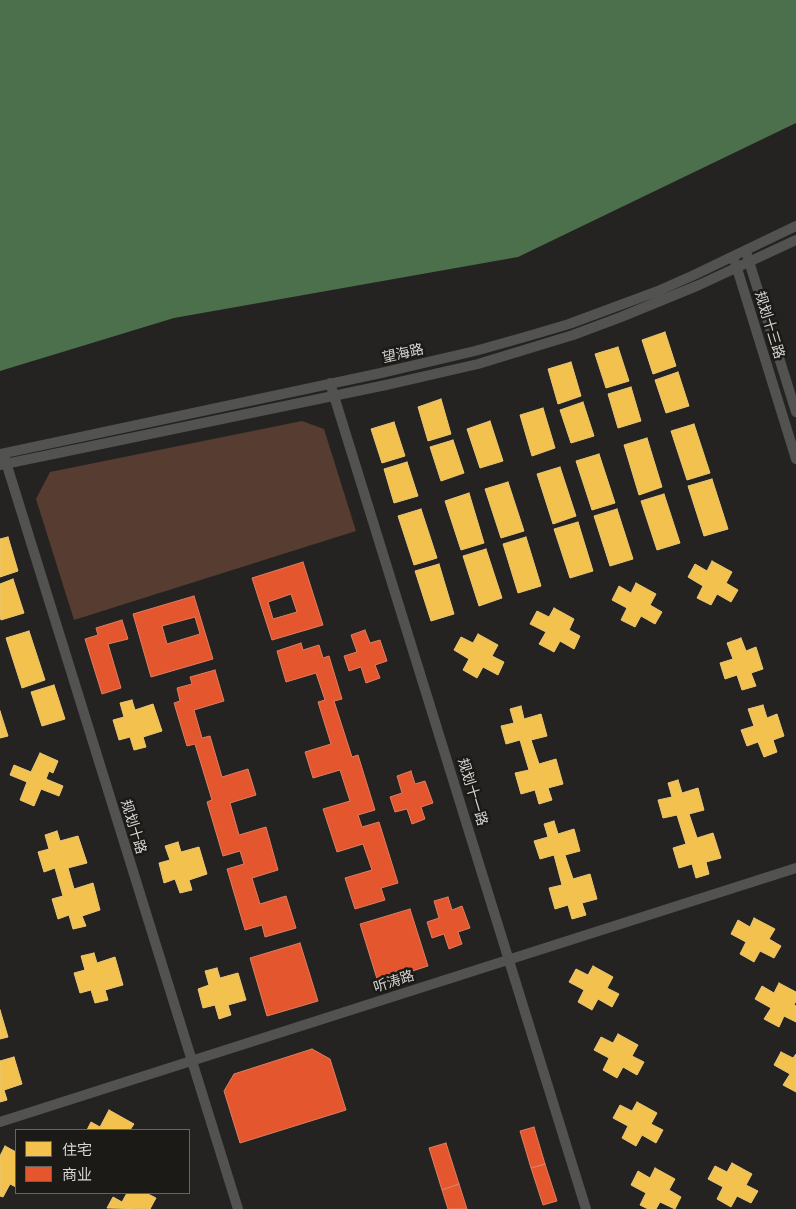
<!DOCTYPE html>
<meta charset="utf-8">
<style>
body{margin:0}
#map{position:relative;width:796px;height:1209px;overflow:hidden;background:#242321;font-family:"Fira Sans Condensed","Noto Sans SC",sans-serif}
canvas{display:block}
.legend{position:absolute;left:15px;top:1129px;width:175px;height:65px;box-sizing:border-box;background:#1b1a17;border:1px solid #666563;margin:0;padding:6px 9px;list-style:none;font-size:15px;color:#d7d6d4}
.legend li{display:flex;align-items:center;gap:10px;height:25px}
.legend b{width:25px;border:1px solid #666563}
</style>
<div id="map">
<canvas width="796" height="1209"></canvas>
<ul class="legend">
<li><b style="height:14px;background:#f2c14e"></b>住宅</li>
<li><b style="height:14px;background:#e4572e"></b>商业</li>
</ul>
</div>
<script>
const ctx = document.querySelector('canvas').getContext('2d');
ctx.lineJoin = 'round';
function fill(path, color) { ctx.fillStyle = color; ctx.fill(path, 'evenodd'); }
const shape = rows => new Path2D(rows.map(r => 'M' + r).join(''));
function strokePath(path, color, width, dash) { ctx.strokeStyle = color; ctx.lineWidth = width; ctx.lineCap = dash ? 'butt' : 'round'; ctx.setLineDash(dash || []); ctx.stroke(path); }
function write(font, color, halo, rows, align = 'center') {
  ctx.font = font + ' "Fira Sans Condensed","Noto Sans SC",sans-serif'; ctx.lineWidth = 5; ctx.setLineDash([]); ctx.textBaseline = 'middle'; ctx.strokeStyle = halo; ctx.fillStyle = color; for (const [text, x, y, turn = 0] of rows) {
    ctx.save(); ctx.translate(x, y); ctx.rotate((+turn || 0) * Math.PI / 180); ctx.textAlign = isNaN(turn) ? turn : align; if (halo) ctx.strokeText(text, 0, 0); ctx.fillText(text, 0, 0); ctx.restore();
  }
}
const green = shape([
 [302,421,324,429,356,531,74,620,36,499,50,472]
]);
const water = shape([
 [0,0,796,0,796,123,518,257,174,318,0,371]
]);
const homes = shape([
 [665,332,676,366,653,374,642,340,665,332],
 [618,347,629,381,606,388,595,354,618,347],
 [571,362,581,396,558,404,548,369,571,362],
 [678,372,689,406,666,413,655,380,678,372],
 [631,387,641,421,618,428,608,394,631,387],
 [441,399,451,434,428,441,418,407,441,399],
 [583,402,594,436,571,443,560,410,583,402],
 [543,408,555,448,532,456,520,415,543,408],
 [490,421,503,461,480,468,467,429,490,421],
 [394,422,405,456,382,463,371,429,394,422],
 [694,424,710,473,687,480,671,431,694,424],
 [647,438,662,487,639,495,624,445,647,438],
 [453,440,464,473,441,481,430,447,453,440],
 [599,454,615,503,592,510,576,461,599,454],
 [407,462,418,496,394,503,384,469,407,462],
 [560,467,576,516,553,524,537,474,560,467],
 [712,479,728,529,704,536,688,486,712,479],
 [508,482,524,531,501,538,485,489,508,482],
 [469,493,484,543,461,550,445,501,469,493],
 [664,494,680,543,657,550,641,501,664,494],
 [421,509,437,558,414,565,398,516,421,509],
 [617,509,633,559,610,566,594,516,617,509],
 [578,522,593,571,570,578,554,529,578,522],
 [8,537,18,571,0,577,0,539,8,537],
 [526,537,541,586,518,593,503,544,526,537],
 [486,549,502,598,479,606,463,556,486,549],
 [712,561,732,572,726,583,738,590,731,602,717,594,711,605,697,598,703,586,688,577,695,564,707,571,712,561],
 [439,564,454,614,431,621,415,571,439,564],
 [13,579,24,613,1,620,0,617,0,584,13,579],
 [636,583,656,594,650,605,662,612,655,624,641,616,635,627,621,620,627,608,612,600,619,586,631,593,636,583],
 [554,608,574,619,569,630,580,636,574,649,560,641,554,652,539,644,546,632,530,624,537,611,549,617,554,608],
 [29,631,45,680,22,688,6,638,29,631],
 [478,634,498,645,492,656,504,662,498,675,483,667,477,678,463,670,469,659,454,650,461,637,473,643,478,634],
 [741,638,746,651,756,647,763,669,751,673,756,686,742,690,737,675,725,679,720,663,733,659,727,643,741,638],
 [54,685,65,719,42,726,31,692,54,685],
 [132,700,135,710,153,704,162,731,143,737,146,747,134,750,130,737,119,740,113,720,124,717,120,703,132,700],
 [763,705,767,718,777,714,784,736,773,740,777,752,764,757,758,742,747,746,741,730,754,726,748,709,763,705],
 [521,706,524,719,541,714,547,736,531,740,539,764,556,759,563,784,548,788,552,800,539,804,535,790,521,794,515,773,529,770,520,740,506,744,501,726,514,723,510,709,521,706],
 [0,711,8,736,0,738,0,711],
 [40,753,58,761,53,773,49,771,46,779,63,786,59,796,41,789,34,806,20,800,27,782,10,775,14,765,31,772,40,753],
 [678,780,682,793,698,788,704,810,689,814,697,838,713,833,721,858,706,862,709,874,696,878,692,864,679,868,673,848,686,844,677,815,663,818,658,800,672,797,668,783,678,780],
 [554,821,558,834,574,829,580,851,565,855,573,879,590,874,597,899,582,903,586,915,572,919,568,905,555,909,549,888,562,885,554,855,540,859,534,841,548,837,544,824,554,821],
 [57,831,60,841,78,836,87,863,68,868,74,889,93,883,100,910,82,916,86,926,73,929,69,915,58,919,52,899,63,896,55,868,44,872,38,852,49,849,45,835,57,831],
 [178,842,181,852,199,847,207,874,189,880,192,890,180,893,175,879,164,883,159,863,170,860,165,846,178,842],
 [754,918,775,929,769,939,781,946,774,958,760,951,754,962,740,954,746,942,731,934,738,920,750,927,754,918],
 [94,953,97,963,115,957,123,985,105,990,108,1000,95,1003,91,990,80,993,74,973,85,970,81,956,94,953],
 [593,966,613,977,607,988,619,994,612,1007,598,999,592,1010,578,1002,584,990,569,982,576,969,588,975,593,966],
 [217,968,220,978,238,973,246,1000,228,1005,231,1015,219,1019,215,1005,203,1008,198,989,209,985,205,971,217,968],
 [779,983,796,992,796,1001,794,1005,796,1006,796,1022,784,1016,779,1027,764,1019,771,1008,755,999,762,986,774,993,779,983],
 [0,1010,8,1037,0,1039,0,1010],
 [618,1034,638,1045,632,1056,644,1062,637,1075,623,1067,617,1078,603,1070,609,1058,594,1050,601,1037,613,1043,618,1034],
 [781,1052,793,1058,796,1054,796,1092,783,1085,790,1074,774,1065,781,1052],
 [14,1057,22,1084,4,1090,7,1100,0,1102,0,1061,14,1057],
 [637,1102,657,1113,651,1124,663,1130,656,1143,642,1135,636,1146,622,1138,628,1126,613,1118,620,1105,632,1111,637,1102],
 [109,1110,134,1124,130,1130,87,1130,91,1122,100,1127,109,1110],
 [5,1146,16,1152,16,1187,10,1184,3,1197,0,1196,0,1156,5,1146],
 [732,1163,752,1174,746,1185,758,1191,751,1203,737,1196,731,1207,717,1199,723,1187,708,1179,715,1166,727,1172,732,1163],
 [655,1168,675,1179,669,1190,681,1197,675,1209,660,1202,656,1209,648,1209,640,1205,646,1193,631,1185,638,1171,650,1178,655,1168],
 [127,1193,146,1193,156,1198,150,1209,107,1208,113,1197,122,1202,127,1193]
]);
const shops = shape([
 [303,562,323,625,272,640,252,578,303,562],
 [291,594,297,612,273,619,268,602,291,594],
 [194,596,213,659,151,677,133,614,194,596],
 [195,617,200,634,167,644,162,626,195,617],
 [122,620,128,639,108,644,121,688,102,694,85,639,98,635,96,628,122,620],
 [365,630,370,643,380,640,387,661,375,665,380,678,366,683,361,667,349,671,344,656,357,652,351,635,365,630],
 [301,643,303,650,319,645,323,658,329,656,342,699,334,701,352,757,358,755,375,810,358,815,362,827,379,822,398,883,381,888,385,900,355,909,345,878,372,870,363,844,337,852,323,809,350,801,340,770,313,778,305,752,331,744,318,702,325,700,316,673,286,682,277,651,301,643],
 [215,670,224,701,194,710,202,738,210,736,222,777,248,769,256,795,230,803,239,835,266,827,278,870,252,878,260,904,286,896,296,928,265,937,262,925,245,930,227,869,244,864,240,851,223,856,207,802,212,800,195,744,187,746,174,703,180,701,177,688,192,684,190,677,215,670],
 [411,771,415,784,425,781,433,803,421,807,425,819,412,824,407,809,395,812,390,797,402,793,397,776,411,771],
 [448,897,452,910,462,906,470,928,458,932,462,944,449,949,444,934,432,938,427,922,439,918,434,901,448,897],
 [410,909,428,966,378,982,360,924,410,909],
 [300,943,318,1001,267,1016,250,958,300,943],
 [312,1049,330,1059,346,1110,240,1143,224,1091,234,1074,312,1049],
 [534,1127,545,1164,531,1168,520,1131,534,1127],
 [446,1143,459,1184,442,1190,429,1148,446,1143],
 [545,1164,557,1201,543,1205,531,1168,545,1164],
 [459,1184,467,1209,448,1209,442,1190,459,1184]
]);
const street = shape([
 [747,255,796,412],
 [735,262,796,459],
 [330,383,586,1209],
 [0,454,381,373,475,351,525,337,569,324,658,291,694,275,796,226],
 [5,459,238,1209],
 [0,465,386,385,478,364,573,335,621,317,699,285,796,240],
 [0,1122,796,868]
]);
const streetNames = [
 ["规划十三路",769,325,73],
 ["望海路",403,354,-13],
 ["规划十一路",472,792,73],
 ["规划十路",133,827,73],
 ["听涛路",394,982,-18]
];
fill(green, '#563c31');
fill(water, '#4c6f4c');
fill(homes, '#f2c14e');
strokePath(homes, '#eac776', 1);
fill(shops, '#e4572e');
strokePath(shops, '#e07d60', 1);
strokePath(street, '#525251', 10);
write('14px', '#d7d6d4', '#1b1a17', streetNames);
</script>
